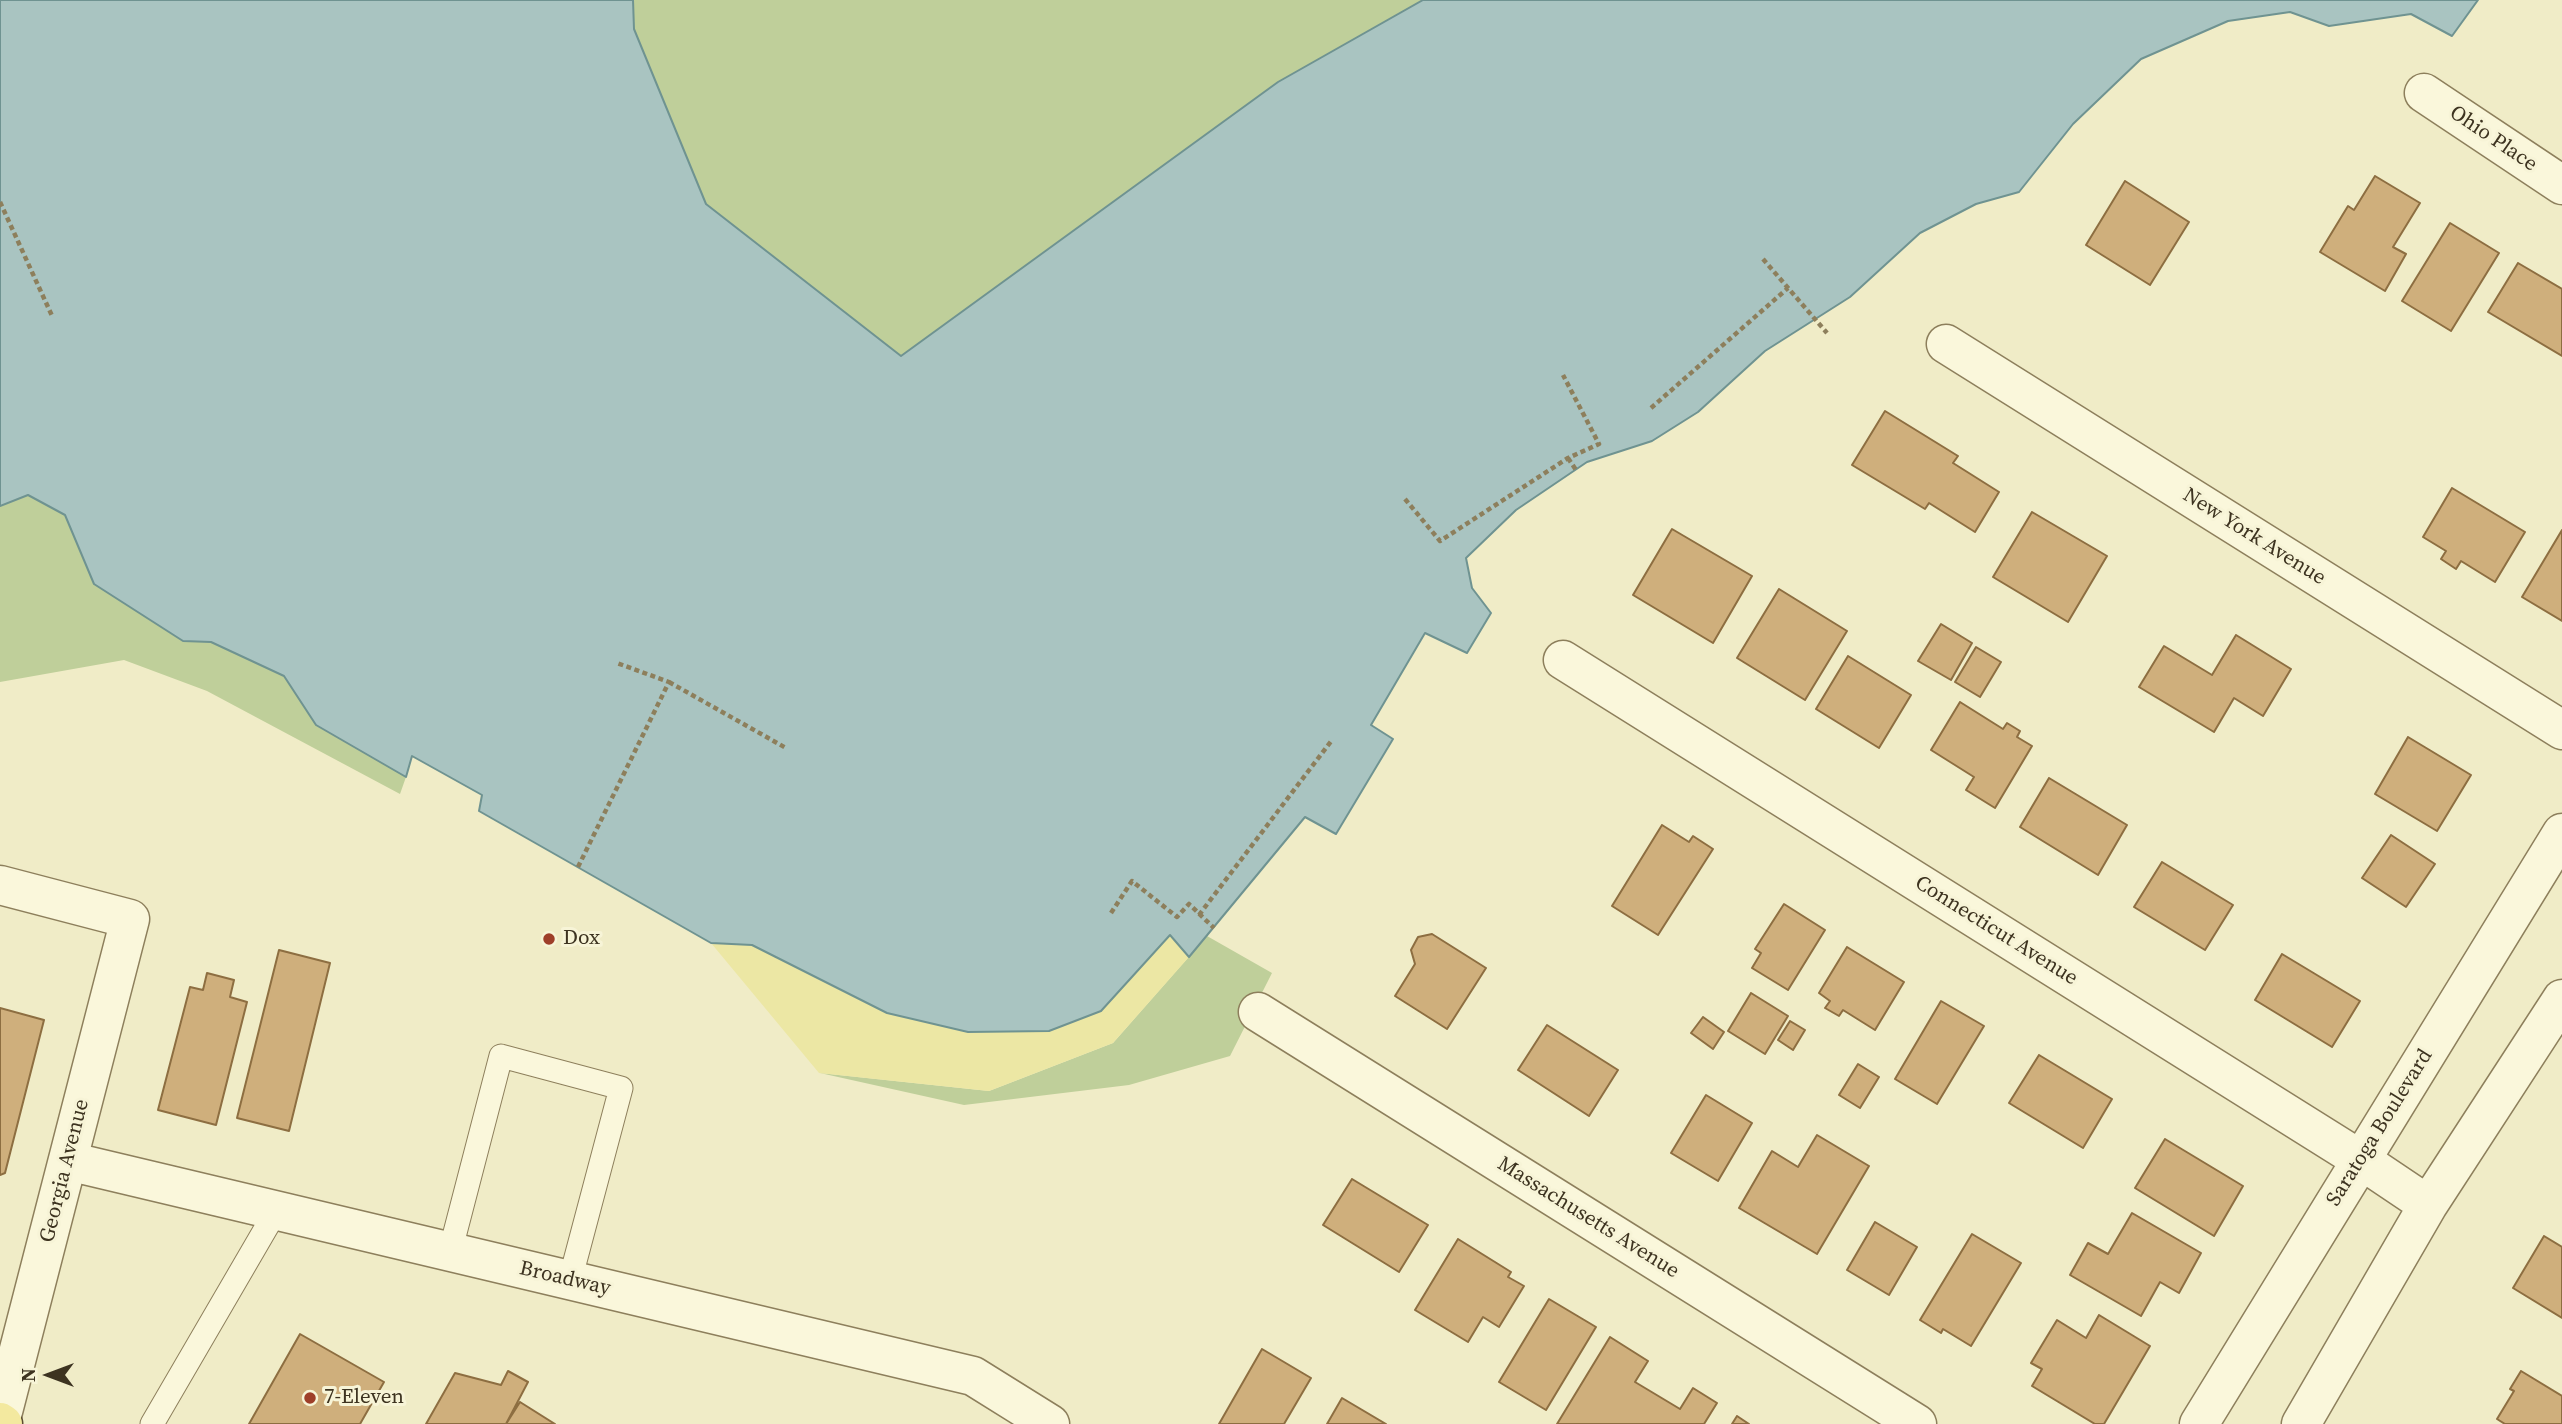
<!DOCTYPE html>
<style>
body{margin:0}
#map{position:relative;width:2562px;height:1424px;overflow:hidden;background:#f0ecc7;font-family:"Source Serif 4",serif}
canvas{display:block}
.north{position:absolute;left:14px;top:1340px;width:70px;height:70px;-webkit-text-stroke:5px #f7f4d7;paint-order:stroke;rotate:270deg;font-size:19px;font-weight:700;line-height:28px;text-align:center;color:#3d3320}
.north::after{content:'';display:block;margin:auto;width:24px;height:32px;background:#3d3320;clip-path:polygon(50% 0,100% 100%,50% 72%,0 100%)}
</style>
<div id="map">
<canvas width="2562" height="1424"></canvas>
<div class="north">N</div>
</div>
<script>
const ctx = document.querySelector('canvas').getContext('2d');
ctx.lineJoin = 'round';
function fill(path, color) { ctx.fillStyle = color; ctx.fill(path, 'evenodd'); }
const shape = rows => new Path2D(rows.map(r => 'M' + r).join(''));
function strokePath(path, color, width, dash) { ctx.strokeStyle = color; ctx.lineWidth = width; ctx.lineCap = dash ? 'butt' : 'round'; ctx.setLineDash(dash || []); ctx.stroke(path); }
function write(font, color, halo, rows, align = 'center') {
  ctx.font = font + ' "Source Serif 4",serif'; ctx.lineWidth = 6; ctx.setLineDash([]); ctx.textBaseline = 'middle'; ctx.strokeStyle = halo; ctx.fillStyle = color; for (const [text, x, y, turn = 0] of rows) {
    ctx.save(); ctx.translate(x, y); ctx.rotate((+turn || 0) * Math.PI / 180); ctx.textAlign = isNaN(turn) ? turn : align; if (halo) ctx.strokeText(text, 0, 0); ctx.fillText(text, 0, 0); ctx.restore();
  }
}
const green = shape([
 [633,0,1423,0,1278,82,901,356,706,204,634,29],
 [28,495,66,515,94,584,183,640,211,642,284,676,316,725,406,777,400,794,207,691,124,660,0,682,0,506],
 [1207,936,1272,973,1230,1056,1129,1085,964,1105,820,1073,989,1091,1113,1043]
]);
const sand = shape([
 [1171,934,1189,957,1113,1043,989,1091,819,1073,711,943,752,945,887,1013,1101,1011]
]);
const water = shape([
 [0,0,633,0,634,29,706,204,901,356,1278,82,1423,0,2478,0,2452,36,2411,14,2329,26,2290,12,2228,21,2141,59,2073,124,2019,192,1976,204,1920,233,1850,297,1765,351,1698,412,1652,441,1587,462,1516,510,1466,558,1472,588,1491,613,1467,653,1425,633,1371,725,1393,739,1336,834,1305,817,1189,957,1170,935,1101,1011,1049,1031,968,1032,887,1013,752,945,711,943,479,811,482,795,412,756,406,777,316,725,284,676,211,642,183,641,94,584,65,515,28,495,0,506,0,0]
]);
const building = shape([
 [2375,176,2420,203,2393,247,2406,254,2385,291,2320,252,2348,206,2354,210,2375,176],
 [2125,181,2189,222,2150,285,2086,245,2125,181],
 [2450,223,2499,253,2451,331,2402,301,2450,223],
 [2518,263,2562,289,2562,356,2488,312,2518,263],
 [1885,411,1958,456,1953,463,1999,492,1975,532,1929,503,1925,509,1852,465,1885,411],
 [2452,488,2525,532,2495,582,2461,561,2456,569,2441,559,2446,551,2423,537,2452,488],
 [2032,512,2107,556,2068,622,1993,577,2032,512],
 [1672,529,1752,576,1713,643,1633,595,1672,529],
 [2562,530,2562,621,2522,597,2562,530],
 [1779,589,1847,631,1805,700,1737,658,1779,589],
 [1941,624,1972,643,1951,680,1918,661,1941,624],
 [2236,635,2291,669,2263,716,2234,698,2214,732,2139,687,2164,646,2212,675,2236,635],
 [1976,647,2001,662,1980,697,1955,682,1976,647],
 [1848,656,1911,695,1879,748,1816,709,1848,656],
 [1960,702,2003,729,2007,723,2020,731,2017,737,2032,746,1995,808,1966,790,1974,777,1931,750,1960,702],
 [2408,737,2471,775,2437,831,2375,794,2408,737],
 [2049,778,2127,825,2098,875,2020,827,2049,778],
 [1662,825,1689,842,1693,836,1713,849,1658,935,1612,906,1662,825],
 [2391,835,2435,864,2406,907,2362,878,2391,835],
 [2162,862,2233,905,2205,950,2134,907,2162,862],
 [1784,904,1825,930,1788,990,1752,968,1761,953,1755,949,1784,904],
 [1432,934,1486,968,1447,1029,1395,996,1415,964,1411,950,1418,937,1432,934],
 [1847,947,1904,982,1875,1030,1843,1010,1839,1016,1825,1008,1830,1001,1819,993,1847,947],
 [279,950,330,963,289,1131,237,1118,279,950],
 [2282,954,2360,1001,2332,1047,2255,1000,2282,954],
 [207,973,234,980,230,997,247,1002,216,1125,158,1110,190,987,203,990,207,973],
 [1751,993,1788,1016,1765,1054,1728,1031,1751,993],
 [1941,1001,1984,1026,1937,1104,1895,1079,1941,1001],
 [0,1008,44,1020,5,1173,0,1175,0,1008],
 [1703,1017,1724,1032,1713,1049,1691,1033,1703,1017],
 [1790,1021,1805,1030,1793,1050,1778,1040,1790,1021],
 [1547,1025,1618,1070,1589,1116,1518,1070,1547,1025],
 [2039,1055,2112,1099,2083,1148,2009,1103,2039,1055],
 [1858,1064,1879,1077,1860,1108,1839,1095,1858,1064],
 [1706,1095,1752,1123,1718,1181,1671,1153,1706,1095],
 [1817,1135,1869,1166,1817,1254,1739,1208,1772,1151,1798,1167,1817,1135],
 [2165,1139,2243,1186,2214,1236,2135,1188,2165,1139],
 [1352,1179,1428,1225,1399,1272,1323,1225,1352,1179],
 [2132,1213,2201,1253,2179,1293,2160,1282,2141,1316,2070,1275,2088,1243,2108,1254,2132,1213],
 [1875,1222,1917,1247,1889,1295,1847,1270,1875,1222],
 [1972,1234,2021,1263,1971,1346,1943,1329,1941,1333,1920,1320,1972,1234],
 [2544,1236,2562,1247,2562,1318,2513,1288,2544,1236],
 [1458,1239,1511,1272,1508,1277,1524,1286,1499,1327,1483,1317,1468,1342,1415,1310,1458,1239],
 [1549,1299,1596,1327,1546,1410,1499,1382,1549,1299],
 [2099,1315,2150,1346,2104,1424,2095,1424,2032,1386,2042,1369,2031,1363,2057,1320,2086,1338,2099,1315],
 [300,1334,384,1382,360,1424,249,1424,300,1334],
 [1610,1337,1648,1361,1635,1382,1680,1409,1693,1388,1717,1403,1704,1424,1557,1424,1610,1337],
 [1262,1349,1311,1378,1284,1424,1219,1424,1262,1349],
 [508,1371,528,1382,506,1424,426,1424,455,1373,501,1385,508,1371],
 [2521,1371,2562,1396,2562,1424,2505,1424,2497,1419,2514,1391,2510,1389,2521,1371],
 [1342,1398,1386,1424,1327,1424,1342,1398],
 [520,1402,555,1424,506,1424,520,1402],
 [1737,1416,1749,1424,1732,1424,1737,1416]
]);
const path = shape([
 [0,202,53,318],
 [1763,259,1827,333],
 [1651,408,1788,288],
 [1568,458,1576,470],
 [1405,499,1440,541,1568,458,1599,444,1563,375],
 [669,682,786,748],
 [578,867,669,682,617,663],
 [1111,913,1132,881,1177,917,1189,904,1214,928],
 [1199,915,1332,740]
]);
const lane = shape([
 [450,1252,501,1056,621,1088,570,1280],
 [152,1424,276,1211]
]);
const street = shape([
 [2424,93,2562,185],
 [1946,344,2562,730],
 [1563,660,2361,1160,2428,1205],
 [0,885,130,919,0,1423],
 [1258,1012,1917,1424],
 [68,1161,973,1376,1050,1424],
 [2199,1424,2562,833],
 [2301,1424,2428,1205,2562,999]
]);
const primary = shape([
 [0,1422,3,1424]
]);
const markers = [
 [549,939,7,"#9e3f29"],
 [310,1398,7,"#9e3f29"]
];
const streetNames = [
 ["Ohio Place",2493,139,34],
 ["New York Avenue",2254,537,32],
 ["Connecticut Avenue",1996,931,32],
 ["Saratoga Boulevard",2380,1128,-58],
 ["Georgia Avenue",65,1171,-76],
 ["Massachusetts Avenue",1588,1218,32],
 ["Broadway",565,1279,13]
];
const poiNames = [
 ["Dox",563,939],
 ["7-Eleven",324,1398]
];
fill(green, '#bfcf9a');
fill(sand, '#ece7a4');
fill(water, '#a9c4c1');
strokePath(water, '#6f9391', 2);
fill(building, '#cfaf7c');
strokePath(building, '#8d6e41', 2);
strokePath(lane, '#8d7f5c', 25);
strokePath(street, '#8d7f5c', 41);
strokePath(primary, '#5b4c30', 41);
strokePath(path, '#8d7f5c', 4.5, [5, 3.5]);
strokePath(lane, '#faf7db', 23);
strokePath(street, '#faf7db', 38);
strokePath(primary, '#f3e99f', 38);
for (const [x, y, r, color] of markers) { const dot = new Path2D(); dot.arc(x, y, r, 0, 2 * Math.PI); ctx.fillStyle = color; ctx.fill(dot); strokePath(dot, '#f7f4d7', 2.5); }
write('21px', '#3d3320', '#f7f4d7', streetNames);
write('21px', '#3d3320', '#f7f4d7', poiNames, 'left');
</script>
